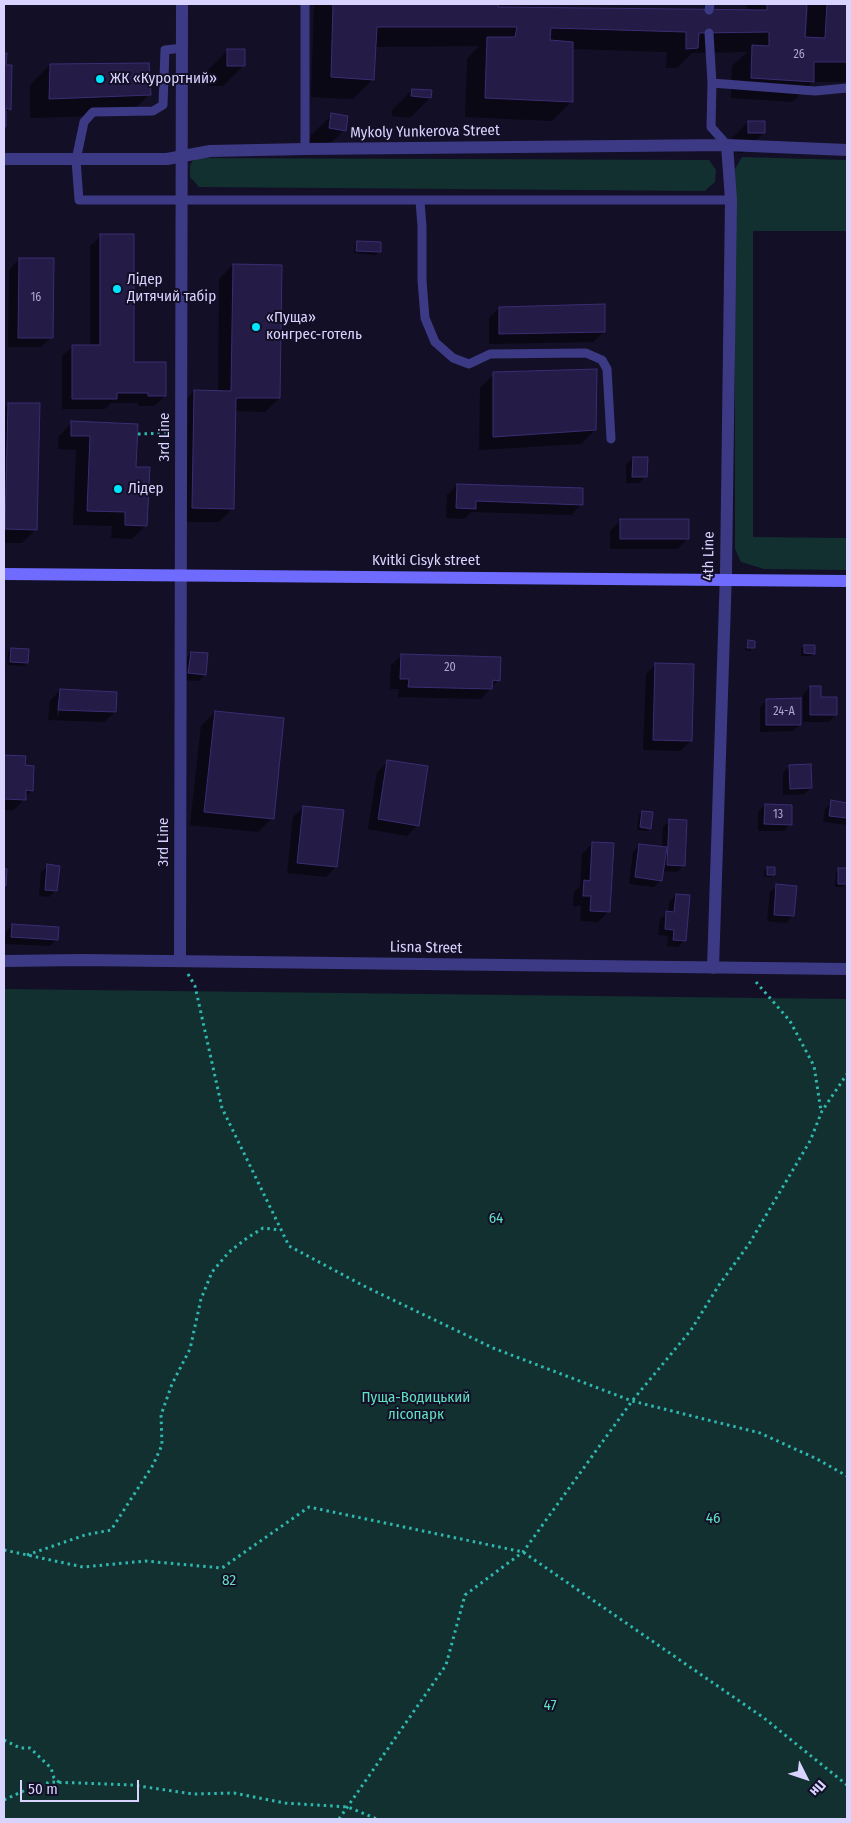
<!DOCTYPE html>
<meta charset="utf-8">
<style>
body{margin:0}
#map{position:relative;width:851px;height:1823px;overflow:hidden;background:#130f26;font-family:"Fira Sans Condensed",sans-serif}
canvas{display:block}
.frame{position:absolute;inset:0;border:5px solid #d9d4ff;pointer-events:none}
.north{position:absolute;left:781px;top:1753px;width:50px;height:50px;-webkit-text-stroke:4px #130f26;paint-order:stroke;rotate:131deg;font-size:14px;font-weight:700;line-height:20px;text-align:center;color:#d9d4ff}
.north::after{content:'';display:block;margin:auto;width:18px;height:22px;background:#d9d4ff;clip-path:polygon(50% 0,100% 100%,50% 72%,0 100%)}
.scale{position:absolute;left:20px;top:1780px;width:119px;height:22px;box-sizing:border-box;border:2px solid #d9d4ff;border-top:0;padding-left:6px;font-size:15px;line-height:18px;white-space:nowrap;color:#d9d4ff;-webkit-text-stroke:4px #130f26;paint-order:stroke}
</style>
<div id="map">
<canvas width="851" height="1823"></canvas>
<div class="frame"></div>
<div class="north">Пн</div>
<div class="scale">50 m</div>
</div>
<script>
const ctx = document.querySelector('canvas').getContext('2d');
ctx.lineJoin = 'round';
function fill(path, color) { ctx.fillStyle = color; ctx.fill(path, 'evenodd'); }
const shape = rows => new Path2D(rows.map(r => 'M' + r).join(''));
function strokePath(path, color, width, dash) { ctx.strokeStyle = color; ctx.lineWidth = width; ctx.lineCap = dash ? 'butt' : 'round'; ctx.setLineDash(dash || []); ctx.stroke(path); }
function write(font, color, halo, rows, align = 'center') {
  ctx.font = font + ' "Fira Sans Condensed",sans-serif'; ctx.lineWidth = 4; ctx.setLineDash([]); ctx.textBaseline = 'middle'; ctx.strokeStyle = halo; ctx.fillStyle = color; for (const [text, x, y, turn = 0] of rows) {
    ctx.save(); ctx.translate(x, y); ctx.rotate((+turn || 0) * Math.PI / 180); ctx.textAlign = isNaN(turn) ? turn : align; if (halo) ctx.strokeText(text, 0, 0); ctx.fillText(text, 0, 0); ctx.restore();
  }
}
const green = shape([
 [742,157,847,160,847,231,753,231,753,537,847,538,847,570,764,569,741,562,735,549,735,169],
 [194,158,709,160,716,170,715,182,705,191,199,187,190,177,190,166],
 [4,989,847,999,847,1819,4,1819]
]);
const shadow = shape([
 [314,4,497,4,497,8,747,11,747,4,847,4,847,82,813,82,792,102,731,98,732,66,747,52,692,53,677,68,666,68,667,52,572,49,572,101,552,121,465,117,467,59,479,46,374,47,373,79,353,99,311,97],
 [806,8,808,8,806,38,804,38],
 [228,50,243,66,223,86,207,86,207,71],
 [4,54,9,109,5,114,4,127],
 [50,65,149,94,129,115,30,118,30,85],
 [412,90,430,98,410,118,392,116,392,110],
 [332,115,344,130,324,150,309,148,311,135],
 [748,122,764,133,743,153,728,152,728,142],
 [101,236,133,363,165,396,154,406,138,406,138,403,111,403,105,409,62,409,62,356,73,346,90,346,90,246],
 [358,242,379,252,376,255,354,253,355,245],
 [19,259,52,337,41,347,8,347,9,270],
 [233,265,279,398,265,412,234,411,233,508,219,522,179,522,180,405,194,391,218,392,219,279],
 [499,308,604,332,593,342,489,344,489,318],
 [494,374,595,430,581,444,479,450,480,388],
 [8,404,36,529,22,543,4,543,4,408],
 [72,423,135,468,146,525,132,539,111,538,112,526,73,525,76,450,58,449,58,437],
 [633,458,646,476,639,483,626,483,626,465],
 [457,485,581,505,571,515,471,512,464,519,446,518,447,495],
 [620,521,688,538,678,549,610,549,610,531],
 [748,642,753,648,750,651,745,650],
 [804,646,814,653,811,656,801,656,801,649],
 [11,649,27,663,24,666,7,665,8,652],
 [191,653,205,675,198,681,182,680,184,660],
 [402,655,498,680,481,699,398,697,399,689,390,689,391,665],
 [656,664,691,741,680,751,643,750,646,674],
 [810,687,835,715,829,722,803,722,803,694],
 [60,690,115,712,104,722,48,720,50,701],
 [58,700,60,700,59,716,57,716],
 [767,700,800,725,793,731,760,732,760,707],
 [215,712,272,818,258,832,190,825,201,726],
 [4,756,24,757,24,766,32,790,14,810,4,810],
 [388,762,418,825,407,836,368,829,377,772],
 [789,766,811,788,804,794,783,795,783,773],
 [832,802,847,804,847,825,823,822,825,809],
 [765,805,790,825,784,831,758,831,758,812],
 [304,807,336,867,326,877,287,873,293,817],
 [642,812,650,828,647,831,637,830,639,815],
 [670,821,684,865,677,872,662,871,661,880,654,887,629,884,633,852,640,845,662,848,663,827],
 [593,843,609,911,598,922,580,921,581,906,573,906,574,892,580,886,582,854],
 [48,866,56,890,49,897,39,896,41,872],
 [767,868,774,874,771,877,764,877,764,871],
 [839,869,847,869,846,884,843,887,835,887,836,872],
 [777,886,793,916,786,923,767,921,770,892],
 [676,895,684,940,678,947,667,946,668,936,658,935,660,919,668,912,669,902],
 [12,925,57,939,50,946,5,944,6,932]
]);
const building = shape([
 [333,4,498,4,498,7,767,10,767,4,807,4,805,37,825,38,827,4,847,4,847,62,814,62,814,82,751,78,752,45,769,46,769,32,699,33,698,48,686,49,686,32,551,28,550,40,573,42,573,102,485,98,487,37,515,37,517,27,377,27,374,80,331,77,333,4],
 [227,49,245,49,245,66,227,66,227,49],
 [4,53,7,53,6,65,12,65,11,110,6,108,6,127,4,127,4,53],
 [149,63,151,95,49,99,50,64,149,63],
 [412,89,432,90,431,98,411,96,412,89],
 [331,113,348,116,346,131,329,128,331,113],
 [748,121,765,121,765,133,748,133,748,121],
 [100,234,134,234,134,362,166,362,166,396,148,396,148,393,117,393,117,399,72,399,72,345,100,345,100,234],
 [357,241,381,242,381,252,356,251,357,241],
 [19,258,54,258,53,338,18,338,19,258],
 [233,264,282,265,280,398,236,398,234,509,192,508,194,390,231,391,233,264],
 [605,304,605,332,499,334,499,307,605,304],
 [597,369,596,430,493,437,493,372,597,369],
 [8,403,40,403,37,530,5,529,8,403],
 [71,421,138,424,136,467,150,467,147,526,125,525,125,512,87,511,90,436,71,436,71,421],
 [633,457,648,457,647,477,632,477,633,457],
 [457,484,583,488,583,505,476,501,476,509,456,508,457,484],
 [620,519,689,519,689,539,620,539,620,519],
 [748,640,755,641,755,648,747,648,748,640],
 [804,645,815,645,815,654,804,653,804,645],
 [11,648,29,649,28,663,10,662,11,648],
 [191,652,208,653,206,675,188,673,191,652],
 [401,654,501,657,500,681,493,680,492,689,408,687,409,679,400,679,401,654],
 [655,663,694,664,692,741,653,740,655,663],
 [810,686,821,686,821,697,837,697,837,715,810,715,810,686],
 [60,689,117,692,116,712,58,710,60,689],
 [801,698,801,725,766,725,766,699,801,698],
 [215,711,284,718,274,819,204,812,215,711],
 [4,755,26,756,25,765,34,766,33,791,26,790,26,800,4,799,4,755],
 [387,760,428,766,419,826,378,819,387,760],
 [811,764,812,788,790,789,789,765,811,764],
 [831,800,847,803,847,818,829,816,831,800],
 [765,804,792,805,792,825,764,824,765,804],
 [303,806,344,810,337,867,297,863,303,806],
 [642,811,653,812,651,829,640,827,642,811],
 [669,819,687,820,685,866,667,865,669,819],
 [592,842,614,843,610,912,590,911,591,896,583,896,584,880,590,881,592,842],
 [639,844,667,847,662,881,635,877,639,844],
 [47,864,60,866,57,891,45,890,47,864],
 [767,867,775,867,775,875,767,875,767,867],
 [4,868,7,869,6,886,4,886,4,868],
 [838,868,847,868,847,884,838,884,838,868],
 [776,884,797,886,794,916,774,915,776,884],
 [676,894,690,895,686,941,673,940,674,930,665,929,666,911,674,912,676,894],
 [12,924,59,927,58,940,11,937,12,924]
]);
const path = shape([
 [138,434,168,433],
 [188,974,195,986,222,1108,289,1246,364,1286,493,1348,632,1401,760,1433,817,1459,847,1476],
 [756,982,790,1021,814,1066,821,1111],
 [4,1550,83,1567,145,1561,222,1568,309,1507,523,1552,764,1718,847,1785],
 [27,1555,85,1535,111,1530,153,1465,162,1445,161,1415,172,1384,190,1349,201,1299,212,1272,229,1252,247,1238,263,1228,281,1230],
 [4,1740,20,1748,30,1748,51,1768,54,1778,60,1783],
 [4,1800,32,1787,51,1782,132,1785,193,1794,234,1793,285,1803,348,1807,377,1819],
 [339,1819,446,1665,465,1595,523,1552,632,1401,691,1330,719,1285,749,1244,810,1141,822,1111,847,1074]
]);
const lane = shape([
 [709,10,710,4],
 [709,33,712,83,711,127,727,145],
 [183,48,165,50,163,105,153,111,93,112,84,122,76,160,79,200,731,200],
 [712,83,815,91,847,88],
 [305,149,305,4],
 [420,201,422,226,422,280,425,318,435,342,453,358,469,364,490,354,586,353,602,360,607,369,611,439]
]);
const street = shape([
 [4,159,167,159,210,151,305,149,727,145,847,150],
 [4,961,81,960,847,969],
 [180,961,182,4],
 [713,968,726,572,731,200,727,145]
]);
const secondary = shape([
 [4,574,847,581]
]);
const markers = [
 [100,79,5,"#00e5ff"],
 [117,289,5,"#00e5ff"],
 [256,327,5,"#00e5ff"],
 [118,489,5,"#00e5ff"]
];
const numberNames = [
 ["26",799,55],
 ["16",36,298],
 ["20",450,668],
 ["24-А",784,712],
 ["13",778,815]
];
const poiNames = [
 ["ЖК «Курортний»",110,79],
 ["Лідер",127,280],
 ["Дитячий табір",127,297],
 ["«Пуща»",266,318],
 ["конгрес-готель",266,335],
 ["Лідер",128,489]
];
const streetNames = [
 ["Mykoly Yunkerova Street",425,132,-1],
 ["3rd Line",165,437,-90],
 ["4th Line",709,556,-89],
 ["Kvitki Cisyk street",426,561],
 ["3rd Line",164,842,-90],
 ["Lisna Street",426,948,1]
];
const parkNames = [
 ["64",496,1219],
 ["Пуща-Водицький",416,1398],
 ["лісопарк",416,1415],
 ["46",713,1519],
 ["82",229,1581],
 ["47",550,1706]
];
fill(green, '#12302f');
fill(shadow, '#0007');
fill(building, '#241b47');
strokePath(building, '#3b2d73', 1);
strokePath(path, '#2fb8b0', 3, [2.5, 4]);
strokePath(lane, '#3d3a85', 9);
strokePath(street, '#3d3a85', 12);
strokePath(secondary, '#6f6bff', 12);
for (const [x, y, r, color] of markers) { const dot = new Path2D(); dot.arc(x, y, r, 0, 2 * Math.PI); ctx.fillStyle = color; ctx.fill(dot); strokePath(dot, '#130f26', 2); }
write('12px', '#aca6d1', null, numberNames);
write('15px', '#d9d4ff', '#130f26', poiNames, 'left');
write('15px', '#d9d4ff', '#130f26', streetNames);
write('15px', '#5fe0c0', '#130f26', parkNames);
</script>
